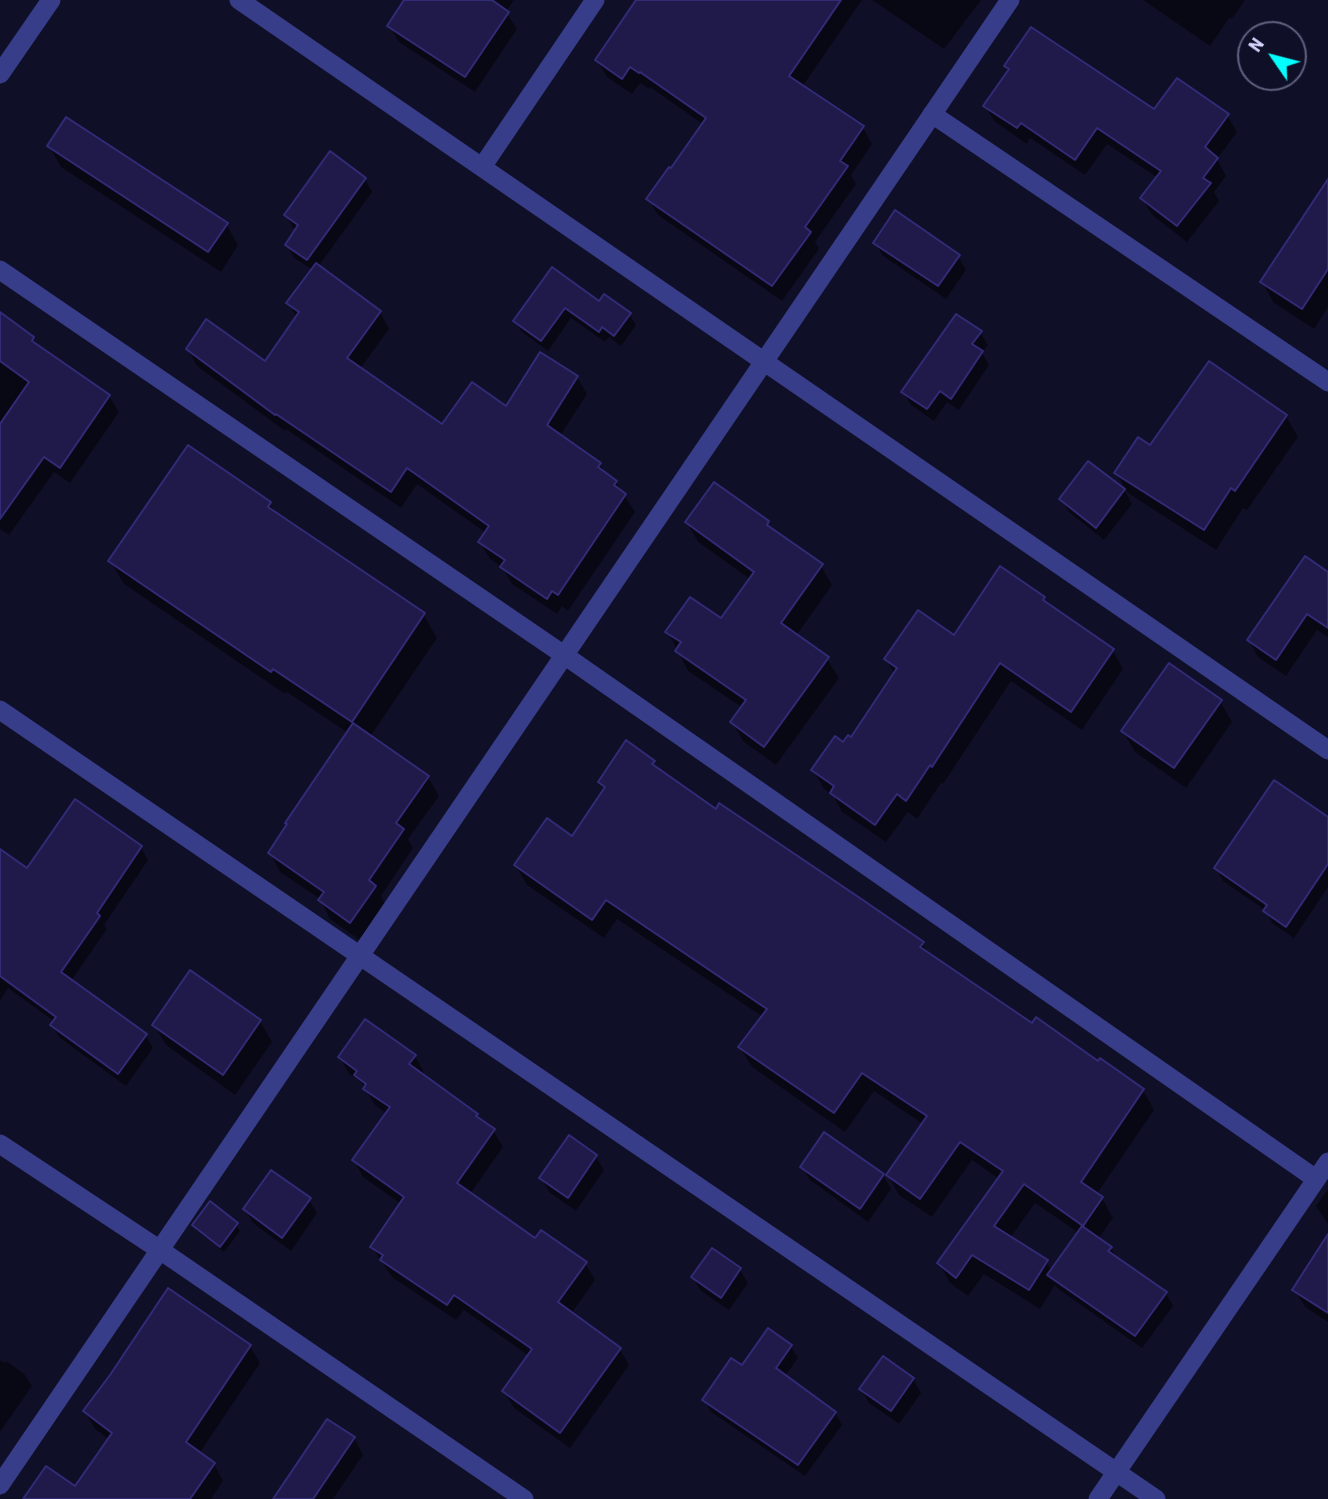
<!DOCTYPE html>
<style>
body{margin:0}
#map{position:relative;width:1328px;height:1499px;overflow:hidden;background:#100f28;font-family:"Roboto Condensed",sans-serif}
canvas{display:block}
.north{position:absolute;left:1237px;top:21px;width:70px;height:70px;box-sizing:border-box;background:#100f28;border:2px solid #5f5f7e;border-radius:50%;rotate:305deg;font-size:19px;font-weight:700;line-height:28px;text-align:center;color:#d6d6ff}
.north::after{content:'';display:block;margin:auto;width:24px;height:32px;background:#02fffe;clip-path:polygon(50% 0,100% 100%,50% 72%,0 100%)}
</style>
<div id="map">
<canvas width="1328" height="1499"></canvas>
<div class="north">N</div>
</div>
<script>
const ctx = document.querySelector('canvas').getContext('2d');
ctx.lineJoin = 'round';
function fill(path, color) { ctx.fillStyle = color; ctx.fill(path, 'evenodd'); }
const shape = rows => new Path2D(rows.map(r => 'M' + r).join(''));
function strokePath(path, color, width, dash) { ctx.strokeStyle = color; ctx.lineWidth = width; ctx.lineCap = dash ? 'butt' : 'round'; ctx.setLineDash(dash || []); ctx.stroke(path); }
const shadow = shape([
 [407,0,514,0,506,12,517,29,475,92,399,42,389,26],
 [638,0,862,0,802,87,863,128,872,144,851,175,856,184,815,242,819,249,782,301,658,215,648,199,671,171,704,125,650,87,649,89,640,83,632,94,607,77,597,60],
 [872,0,981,0,944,49],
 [1143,0,1245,0,1232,19,1230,17,1210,46],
 [1006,66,1155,112,1227,115,1237,132,1217,159,1226,176,1214,192,1219,201,1187,242,1152,215,1142,198,1158,178,1107,144,1085,175,1030,138,1027,144,995,122,985,106,1009,72],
 [49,146,226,224,238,245,221,272,61,167],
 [330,154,365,179,372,192,318,267,380,312,389,329,360,369,443,426,507,408,541,354,577,377,587,394,560,436,600,464,606,475,616,482,635,512,568,611,562,606,557,614,512,584,502,567,490,559,480,543,486,533,417,484,401,508,286,429,285,431,197,366,188,349,266,363,297,318,289,304,313,270,294,258,287,245,297,230,293,228,286,215],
 [1328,183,1328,307,1314,329,1274,303,1262,282],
 [875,243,958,256,966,270,946,299,883,256],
 [552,269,600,304,629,314,636,325,621,346,609,337,605,342,571,318,548,351,522,332,515,321],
 [0,315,33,338,38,347,109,396,119,412,70,483,54,472,9,535,0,529],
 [980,332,988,345,982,353,989,365,959,410,947,402,934,421,911,405,903,392],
 [1286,416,1298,437,1247,510,1243,508,1216,550,1125,491,1132,504,1104,540,1069,512,1061,499,1089,463,1128,493,1116,473,1151,447],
 [188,448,270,504,276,514,424,615,437,638,370,737,428,777,439,796,408,839,413,848,381,896,386,906,361,941,330,919,320,899,280,872,270,853,348,733,287,692,285,694,124,584,110,561],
 [687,523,768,523,774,532,821,566,832,585,796,636,827,659,839,678,776,765,744,742,732,722,743,708,688,671,668,632,721,621,750,579,698,542],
 [1328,574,1328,637,1317,630,1286,676,1258,657,1249,640],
 [1043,598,1048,605,1113,651,1123,669,1082,730,1011,681,943,784,941,783,917,819,908,812,886,842,842,812,833,795,824,789,813,770,852,739,895,675,886,659,954,637],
 [1220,701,1232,722,1186,788,1135,752,1123,731],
 [653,762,658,771,716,811,922,944,929,955,1032,1025,1099,1063,1101,1061,1143,1090,1154,1110,1096,1195,1102,1198,1113,1218,1098,1239,1111,1248,1118,1260,1166,1293,1173,1306,1142,1348,1057,1288,1055,1285,1040,1309,984,1274,968,1296,950,1283,939,1263,999,1179,972,1160,932,1217,899,1195,888,1175,923,1124,874,1091,845,1132,752,1067,740,1048,763,1017,617,919,604,938,527,885,516,866,573,838,605,791,600,782],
 [1035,1203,1079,1233,1052,1271,1046,1261,1010,1238],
 [1328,820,1328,887,1294,938,1273,924,1265,910,1223,881,1216,868],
 [141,847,148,860,104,925,107,929,71,981,146,1036,153,1048,126,1086,60,1038,52,1025,55,1022,8,988,0,1001,0,852,28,870],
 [260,1021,272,1042,235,1095,166,1045,154,1025],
 [415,1056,424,1073,422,1075,476,1115,479,1120,493,1130,503,1147,470,1194,536,1241,585,1263,595,1280,571,1314,620,1349,629,1365,570,1448,514,1408,504,1391,529,1356,464,1310,456,1320,392,1277,372,1247,401,1204,363,1177,354,1160,387,1114,375,1105,360,1081,349,1074,340,1057],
 [596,1157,604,1170,576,1211,549,1192,541,1178],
 [802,1167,883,1175,891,1189,868,1222,810,1180],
 [1328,1189,1328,1224,1316,1206],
 [309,1200,317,1213,291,1251,253,1223,245,1209],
 [236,1224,240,1231,224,1252,197,1231,194,1225],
 [1328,1237,1328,1322,1305,1307,1295,1290],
 [712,1250,740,1270,748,1283,729,1310,701,1291,693,1277],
 [168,1291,250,1346,260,1363,199,1454,214,1464,223,1481,211,1499,31,1499,75,1489,110,1440,95,1429,85,1412,111,1376],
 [769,1330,791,1347,798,1358,785,1376,835,1413,842,1425,805,1476,711,1412,704,1400,742,1368],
 [0,1360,5,1363,7,1361,25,1375,32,1386,0,1432],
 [913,1379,921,1393,899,1424,869,1403,861,1389],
 [354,1438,363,1455,333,1499,275,1499]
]);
const building = shape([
 [404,0,492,0,509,12,465,77,387,26,404,0],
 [636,0,841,0,789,76,864,126,840,161,848,166,805,227,811,232,772,286,646,199,669,167,671,168,706,118,640,72,639,73,630,67,622,79,595,60,636,0],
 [1031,27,1154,109,1177,78,1229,114,1205,147,1218,158,1203,178,1211,183,1177,226,1140,198,1161,171,1097,128,1075,160,1021,123,1017,128,983,106,1009,69,1004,66,1031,27],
 [66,117,228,223,208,252,47,146,66,117],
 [330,151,366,178,307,260,285,245,298,225,284,215,330,151],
 [1328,179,1328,269,1302,309,1260,282,1328,179],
 [895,210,960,255,938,286,873,243,895,210],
 [316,263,381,311,347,358,442,424,472,382,506,406,540,352,578,376,547,425,601,463,598,467,617,481,614,485,626,494,558,595,552,591,547,599,500,567,505,560,478,542,489,526,407,468,391,492,276,414,275,415,186,349,206,319,265,361,299,312,286,303,316,263],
 [552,267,599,301,604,294,631,313,614,336,602,327,599,332,565,308,541,341,513,321,552,267],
 [0,312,34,337,32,341,110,395,60,468,44,457,0,519,0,424,29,382,0,361,0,312],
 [956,314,982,331,972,344,983,351,951,399,940,391,927,409,901,392,956,314],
 [1209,361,1287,415,1235,491,1231,488,1204,530,1114,473,1138,437,1150,445,1209,361],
 [188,445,271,502,268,507,425,613,352,722,273,669,271,672,108,561,188,445],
 [1088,461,1125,489,1096,528,1059,499,1088,461],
 [714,482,769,521,767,525,823,564,781,623,829,657,764,747,730,722,746,700,675,651,681,642,665,632,690,597,721,618,754,572,685,522,714,482],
 [1305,556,1328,572,1328,628,1307,614,1276,660,1247,640,1305,556],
 [1000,566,1045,597,1043,600,1114,649,1071,712,1000,663,932,767,930,765,906,801,897,794,875,825,830,793,834,786,811,770,835,736,843,742,848,735,851,737,897,668,884,659,918,610,954,635,1000,566],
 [1169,663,1222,700,1174,768,1121,731,1169,663],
 [353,723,429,776,396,823,404,829,369,880,376,886,350,923,318,900,324,892,268,853,287,824,285,823,353,723],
 [626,740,655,761,652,764,716,809,719,803,857,896,924,942,920,947,1032,1023,1036,1017,1098,1061,1100,1058,1144,1089,1081,1182,1103,1197,1083,1226,1024,1184,994,1226,1048,1260,1029,1290,972,1255,956,1278,937,1263,1003,1171,960,1142,920,1199,886,1175,927,1116,862,1073,834,1113,738,1047,767,1009,606,900,592,920,514,865,547,818,572,836,605,787,598,782,626,740],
 [1274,780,1328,817,1328,864,1286,927,1263,911,1267,905,1214,868,1274,780],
 [75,799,142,846,97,913,100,916,61,972,147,1034,118,1074,50,1025,56,1017,0,976,0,849,27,868,75,799],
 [190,970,261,1020,223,1075,152,1025,190,970],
 [365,1019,416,1055,409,1064,478,1114,476,1116,495,1129,457,1183,535,1238,541,1230,587,1262,558,1302,621,1348,560,1433,502,1391,532,1349,454,1295,447,1305,380,1260,383,1255,370,1247,404,1197,352,1160,390,1107,363,1089,366,1084,354,1075,357,1071,338,1057,365,1019],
 [824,1132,884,1174,860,1209,800,1167,824,1132],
 [569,1135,597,1155,568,1198,539,1178,569,1135],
 [271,1170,311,1198,282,1238,243,1209,271,1170],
 [210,1201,238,1223,220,1247,192,1225,210,1201],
 [1082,1226,1112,1247,1108,1251,1167,1292,1135,1336,1047,1275,1082,1226],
 [1328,1234,1328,1313,1292,1290,1328,1234],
 [712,1248,741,1268,721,1298,691,1277,712,1248],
 [168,1288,251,1345,186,1442,215,1463,190,1499,23,1499,46,1466,75,1486,112,1433,83,1411,110,1375,168,1288],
 [768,1328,792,1345,776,1368,836,1412,798,1465,702,1400,731,1358,742,1365,768,1328],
 [883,1356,914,1378,891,1411,859,1389,883,1356],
 [327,1419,355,1437,313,1499,273,1499,327,1419]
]);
const minor = shape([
 [239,0,1328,750],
 [0,74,51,0],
 [932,114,1328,382],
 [482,167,595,0],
 [0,270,564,655,1316,1179],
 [0,710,1156,1499],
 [0,1144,160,1250,524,1499],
 [0,1485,1010,0]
]);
const tertiary = shape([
 [1098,1499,1328,1162]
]);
fill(shadow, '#0007');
fill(building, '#1f1a4a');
strokePath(building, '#322b77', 2);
strokePath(minor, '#383d89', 19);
strokePath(tertiary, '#383d89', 19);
</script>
